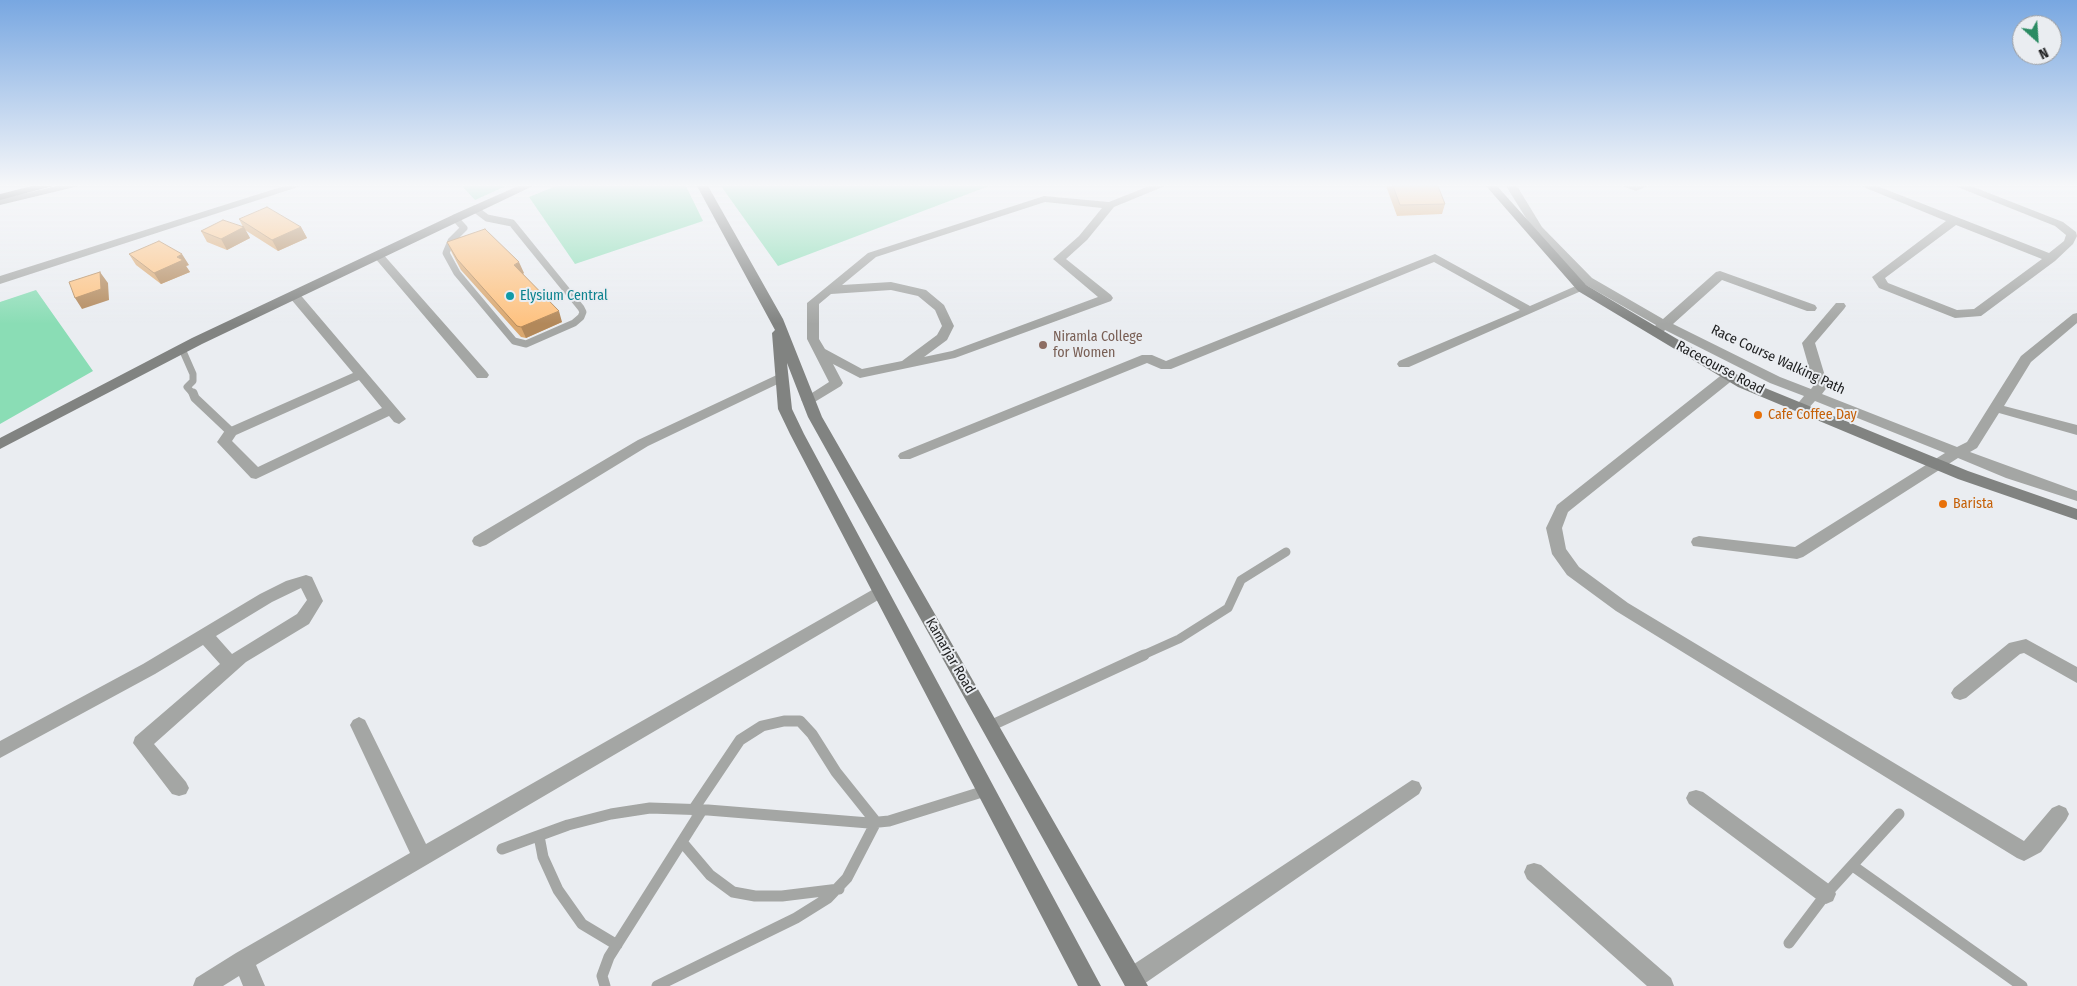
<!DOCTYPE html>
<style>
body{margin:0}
#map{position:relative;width:2077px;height:986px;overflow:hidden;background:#eaedf1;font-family:"Fira Sans Condensed",sans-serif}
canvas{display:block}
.north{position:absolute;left:2012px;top:15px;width:50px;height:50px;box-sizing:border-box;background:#eaedf1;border:1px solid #9a9c9f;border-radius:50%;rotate:154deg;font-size:14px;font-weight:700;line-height:20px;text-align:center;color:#212223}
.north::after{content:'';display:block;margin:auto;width:18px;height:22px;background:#2b8b63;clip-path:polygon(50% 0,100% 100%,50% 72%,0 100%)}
</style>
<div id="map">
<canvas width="2077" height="986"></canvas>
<div class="north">N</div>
</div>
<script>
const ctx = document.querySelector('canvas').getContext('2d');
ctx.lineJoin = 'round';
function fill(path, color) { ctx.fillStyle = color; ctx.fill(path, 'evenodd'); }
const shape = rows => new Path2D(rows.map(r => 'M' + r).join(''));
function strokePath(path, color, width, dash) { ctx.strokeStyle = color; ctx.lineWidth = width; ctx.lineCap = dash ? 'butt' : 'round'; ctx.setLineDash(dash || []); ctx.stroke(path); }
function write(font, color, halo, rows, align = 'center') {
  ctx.font = font + ' "Fira Sans Condensed",sans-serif'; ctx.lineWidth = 4; ctx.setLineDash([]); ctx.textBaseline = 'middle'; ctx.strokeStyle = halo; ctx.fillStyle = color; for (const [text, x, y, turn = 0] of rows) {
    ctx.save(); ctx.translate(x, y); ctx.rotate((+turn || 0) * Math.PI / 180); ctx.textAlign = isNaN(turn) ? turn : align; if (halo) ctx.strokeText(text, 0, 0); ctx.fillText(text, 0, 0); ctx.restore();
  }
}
const green = shape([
 [462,186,506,186,475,200],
 [556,186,686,186,703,221,575,264,529,197],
 [721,186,989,186,778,266],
 [36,290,93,371,0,424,0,302]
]);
const laneFar2 = shape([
 [455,218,464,228,451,241,446,253,457,273,514,341,526,344,574,323,581,317,583,312,581,308,512,223,487,218,475,209],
 [182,349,193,374,193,381,187,387,194,395]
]);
const laneFar1 = shape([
 [193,393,195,398,231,432],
 [1141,656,1179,639,1228,608,1241,580,1286,552]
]);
const lane = shape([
 [990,726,1144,655],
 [539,836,543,857,558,890,582,924,617,945],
 [682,842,710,875,733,892,755,896,782,896,839,889],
 [502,849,568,825,611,814,650,808,708,810,869,823,889,821,985,791],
 [1853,866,2022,986],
 [1789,943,1826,894,1899,814],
 [605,986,602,976,609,957,702,810],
 [657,986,796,918,828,898,847,878,876,822,836,772,812,734,800,721,784,721,762,726,740,740,693,810]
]);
const street = shape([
 [284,186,301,186,0,284,0,276,284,186],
 [1149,186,1165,186,1114,207,1087,240,1066,259,1111,295,1113,298,1111,301,955,358,860,378,833,364,843,383,841,386,813,403,808,404,801,400,829,382,807,339,807,303,868,253,1044,196,1109,202,1149,186],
 [1045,202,1102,208,1079,236,1053,259,1098,297,952,351,924,357,947,340,954,326,944,305,926,290,891,282,842,285,876,257,1045,202],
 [891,290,918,296,935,310,942,326,937,335,902,361,862,369,825,349,819,339,819,304,831,294,891,290],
 [1506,186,1517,186,1542,227,1592,278,1663,319,1716,272,1720,271,1815,305,1817,308,1815,311,1807,311,1722,280,1673,324,1780,377,1811,389,1814,385,1802,343,1836,303,1844,303,1846,306,1844,309,1815,343,1828,386,1822,394,1957,447,1967,442,2021,356,2073,314,2077,313,2077,323,2031,362,2004,406,2077,425,2077,435,1999,413,1977,448,1970,452,2077,491,2077,501,2006,478,1958,458,1803,557,1797,559,1693,546,1691,542,1693,538,1699,536,1795,547,1945,453,1815,401,1806,411,1796,411,1794,408,1804,396,1770,383,1665,330,1662,334,1652,334,1651,331,1656,325,1584,284,1534,231,1506,186],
 [1622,186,1648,186,1636,191,1622,186],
 [1861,186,1877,186,2049,253,2064,241,2066,235,2055,226,1955,186,1971,186,2063,222,2076,232,2077,236,2073,244,2055,261,1981,316,1955,318,1879,288,1872,277,1946,221,1861,186],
 [1956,225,2042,259,1974,309,1957,310,1888,283,1885,278,1956,225],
 [378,251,382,253,487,372,489,375,487,378,477,378,374,257,374,253,378,251],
 [1435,254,1530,306,1578,285,1586,285,1588,288,1409,367,1399,367,1397,364,1399,361,1520,310,1434,262,1171,369,1161,369,1147,363,910,459,900,459,898,456,900,453,1142,355,1152,355,1166,361,1435,254],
 [294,291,298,292,406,419,399,424,394,422,389,416,256,479,251,478,217,442,226,429,353,373,290,298,288,295,294,291],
 [359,380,382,408,258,467,232,441,236,435,359,380],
 [1729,372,1734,373,1736,376,1734,379,1568,512,1562,528,1566,549,1579,567,1628,603,2024,841,2052,808,2059,805,2066,808,2069,814,2066,820,2041,852,2024,861,2017,858,1616,611,1567,575,1552,554,1546,528,1557,505,1724,373,1729,372],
 [781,373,788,377,786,380,648,446,486,545,480,547,474,545,472,541,474,537,638,440,781,373],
 [306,575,312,577,323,601,309,624,246,662,154,744,186,782,189,788,186,794,179,796,172,794,133,743,135,737,220,664,203,645,155,674,0,758,0,741,143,664,260,594,286,581,306,575],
 [301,588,307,600,297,614,232,654,216,636,272,602,301,588],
 [879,586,885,588,887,592,885,596,256,965,265,986,243,986,239,976,223,986,193,986,196,978,236,953,410,853,350,725,353,720,359,717,365,720,426,844,879,586],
 [2026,639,2077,667,2077,683,2024,653,2020,654,1966,698,1960,700,1954,698,1951,693,1954,688,2009,643,2026,639],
 [1412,780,1419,782,1422,788,1419,794,1141,986,1125,986,1122,978,1125,970,1412,780],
 [1696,790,1703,792,1833,887,1836,894,1833,901,1826,904,1819,901,1689,804,1686,798,1689,792,1696,790],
 [1534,863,1541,865,1671,978,1674,986,1647,986,1527,879,1524,872,1527,865,1534,863]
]);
const secondary = shape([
 [57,186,79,186,0,205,0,199,57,186],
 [518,186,533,186,202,344,0,449,0,438,192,338,457,213,518,186],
 [697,186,708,186,783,319,822,417,1148,986,1125,986,808,417,787,363,792,409,804,434,1101,986,1078,986,790,434,778,409,772,333,775,330,697,186],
 [1486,186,1497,186,1586,285,1748,381,1968,471,2077,509,2077,520,1958,479,1738,387,1578,291,1486,186]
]);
const highway = shape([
 [32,186,53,186,0,200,0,194,32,186]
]);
const wall = shape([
 [1386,186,1438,186,1445,204,1442,214,1397,216],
 [239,219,301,227,307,238,278,251,245,230,250,238,227,250,207,242,201,231,243,227],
 [447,242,524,273,523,274,562,322,526,338,521,337,461,270,452,253],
 [129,254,189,265,186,266,190,272,161,284,136,265]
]);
const shadedWall = shape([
 [244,227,250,238,227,250,221,239],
 [301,227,307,238,278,251,272,240],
 [182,254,189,265,186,266,190,272,161,284,154,273,177,257],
 [519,262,524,273,519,276,514,265],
 [100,272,108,283,109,300,82,309,75,298],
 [559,311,562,322,526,338,521,327]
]);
const building = shape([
 [1393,186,1438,186,1445,204,1400,205,1393,186],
 [267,207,301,227,272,240,239,219,267,207],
 [223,220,244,227,221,239,201,231,223,220],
 [485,229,519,262,514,265,559,311,521,327,517,326,457,259,447,242,485,229],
 [159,241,182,254,177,257,183,260,154,273,129,254,159,241],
 [100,272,101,289,75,298,69,282,100,272]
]);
const markers = [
 [510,296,5,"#0f9aa8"],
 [1043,345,5,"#8d6e63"],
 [1758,415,5,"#e8710a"],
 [1943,504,5,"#e8710a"]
];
const cultureNames = [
 ["Elysium Central",520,296]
];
const educationNames = [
 ["Niramla College",1053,337],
 ["for Women",1053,353]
];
const streetNames = [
 ["Race Course Walking Path",1778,360,25],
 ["Racecourse Road",1720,368,28],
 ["Kamarjar Road",950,656,60]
];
const foodNames = [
 ["Cafe Coffee Day",1768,415],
 ["Barista",1953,504]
];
fill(green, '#8addb5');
strokePath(laneFar2, '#a4a6a4', 7);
strokePath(laneFar1, '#a4a6a4', 9);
strokePath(lane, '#a4a6a4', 11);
fill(street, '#a4a6a4');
fill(secondary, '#818381');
fill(highway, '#535652');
fill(wall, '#daa76e');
fill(shadedWall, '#b2885a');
fill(building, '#fec280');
strokePath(building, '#b2885a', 1);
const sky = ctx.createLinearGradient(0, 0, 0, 324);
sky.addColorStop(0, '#78a7e1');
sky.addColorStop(0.57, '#f6f7f9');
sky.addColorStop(1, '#f6f7f900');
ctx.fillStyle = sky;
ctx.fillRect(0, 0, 2077, 324);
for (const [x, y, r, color] of markers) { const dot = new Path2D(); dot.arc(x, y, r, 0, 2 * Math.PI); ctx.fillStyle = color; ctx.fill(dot); strokePath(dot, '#eaedf1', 2); }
write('14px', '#0d838f', '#eaedf1', cultureNames, 'left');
write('14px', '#785e54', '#eaedf1', educationNames, 'left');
write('14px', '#212223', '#eaedf1', streetNames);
write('14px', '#c56008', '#eaedf1', foodNames, 'left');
</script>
